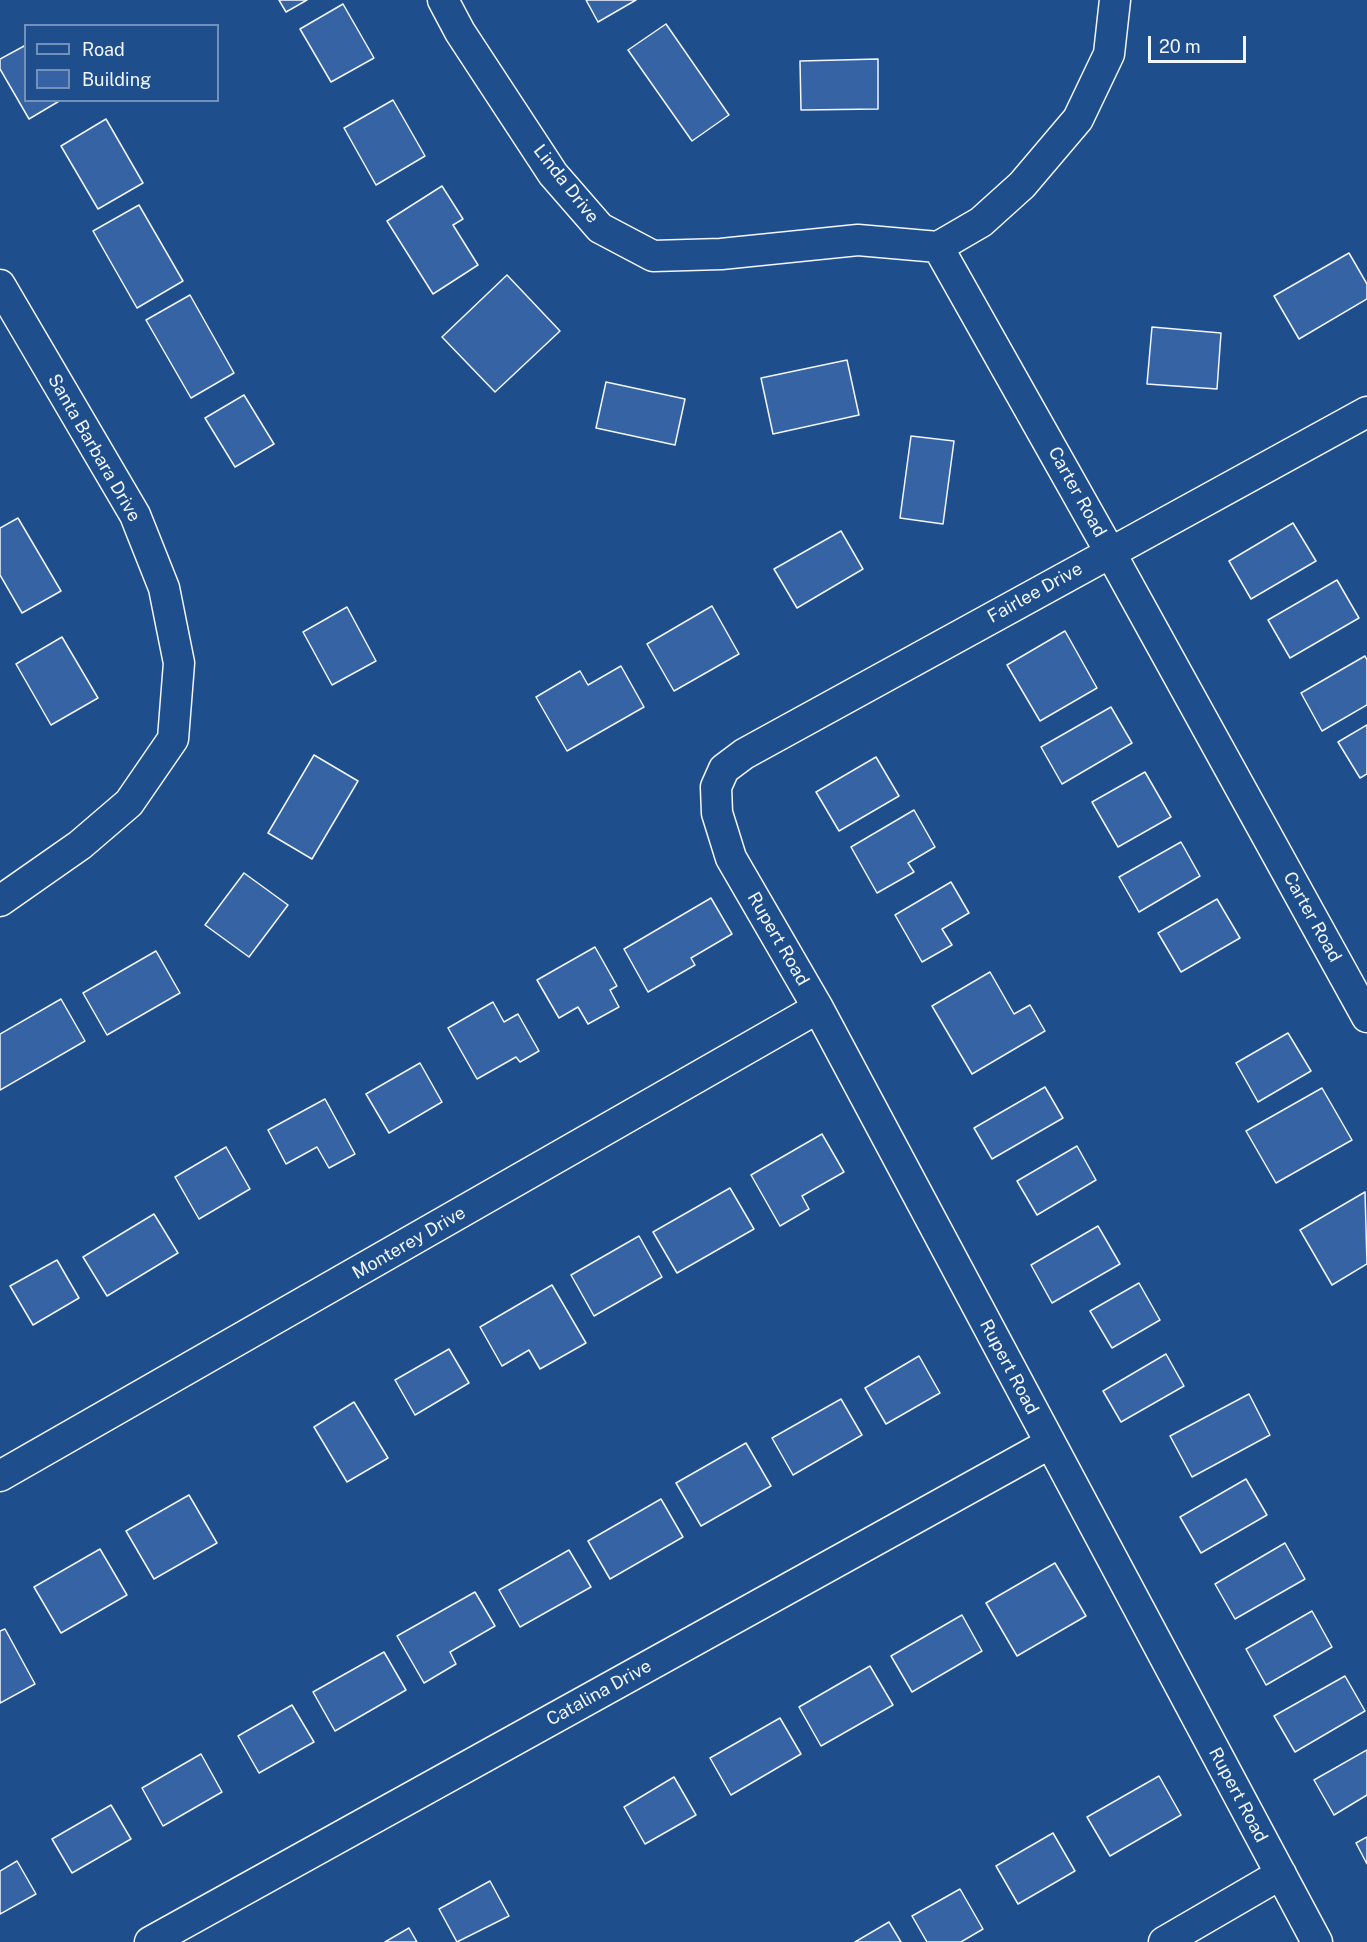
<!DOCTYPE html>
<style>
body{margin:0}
#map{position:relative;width:1367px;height:1942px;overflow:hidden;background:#1f4e8c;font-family:"Public Sans",sans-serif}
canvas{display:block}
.legend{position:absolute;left:24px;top:24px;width:195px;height:78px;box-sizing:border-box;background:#1f4e8c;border:2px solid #7391ba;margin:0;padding:8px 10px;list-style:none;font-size:18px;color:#f2f6ff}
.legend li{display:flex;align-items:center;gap:12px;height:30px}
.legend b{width:30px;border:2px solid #7391ba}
.scale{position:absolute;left:1148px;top:36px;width:98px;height:27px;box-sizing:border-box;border:3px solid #f2f6ff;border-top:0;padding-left:8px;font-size:18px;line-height:21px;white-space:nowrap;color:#f2f6ff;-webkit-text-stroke:4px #1f4e8c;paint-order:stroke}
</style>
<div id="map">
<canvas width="1367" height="1942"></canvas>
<ul class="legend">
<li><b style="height:8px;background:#1f4e8c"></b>Road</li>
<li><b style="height:16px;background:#3563a3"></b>Building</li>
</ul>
<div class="scale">20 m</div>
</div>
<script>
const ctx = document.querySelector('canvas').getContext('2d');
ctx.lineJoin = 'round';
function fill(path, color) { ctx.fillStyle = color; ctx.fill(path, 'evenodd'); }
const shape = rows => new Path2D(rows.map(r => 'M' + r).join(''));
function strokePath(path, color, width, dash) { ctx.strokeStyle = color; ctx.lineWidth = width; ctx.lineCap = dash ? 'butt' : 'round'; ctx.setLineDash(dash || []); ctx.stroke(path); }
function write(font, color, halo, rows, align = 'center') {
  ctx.font = font + ' "Public Sans",sans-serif'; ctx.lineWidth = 4.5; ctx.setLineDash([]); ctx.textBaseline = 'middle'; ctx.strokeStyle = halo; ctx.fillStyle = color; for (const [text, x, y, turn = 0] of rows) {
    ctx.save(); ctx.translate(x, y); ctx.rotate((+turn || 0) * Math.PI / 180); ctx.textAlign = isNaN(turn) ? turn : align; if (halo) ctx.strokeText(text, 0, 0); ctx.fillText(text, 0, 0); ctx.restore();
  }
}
const building = shape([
 [279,0,307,0,286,12,279,0],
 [586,0,636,0,598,22,586,0],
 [343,4,374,58,331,82,300,29,343,4],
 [666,24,729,115,692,141,628,50,666,24],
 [26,45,26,100,61,100,29,119,0,69,0,59,26,45],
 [878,59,878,109,801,110,800,61,878,59],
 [393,100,425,156,376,185,344,128,393,100],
 [106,119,143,183,98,209,61,146,106,119],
 [442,186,463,219,453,225,478,265,433,294,387,221,442,186],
 [139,205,183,281,137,308,93,231,139,205],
 [1349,253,1367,284,1367,299,1299,339,1274,296,1349,253],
 [507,275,560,331,495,392,442,337,507,275],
 [190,295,234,373,191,398,146,320,190,295],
 [1152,327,1221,333,1217,389,1147,384,1152,327],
 [847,360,859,415,773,434,761,378,847,360],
 [606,382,685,399,675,445,596,428,606,382],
 [244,395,274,444,235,467,205,418,244,395],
 [911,436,954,441,943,524,900,518,911,436],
 [18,518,61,591,22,613,0,575,0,528,18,518],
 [1293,523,1316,561,1251,599,1229,561,1293,523],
 [841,531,863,569,797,608,774,569,841,531],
 [1337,580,1359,618,1290,658,1268,620,1337,580],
 [712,606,739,654,674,691,647,644,712,606],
 [347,607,376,661,332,685,303,632,347,607],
 [1065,631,1097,688,1040,721,1007,665,1065,631],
 [62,637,98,698,51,725,16,664,62,637],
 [1365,656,1367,660,1367,705,1322,731,1301,693,1365,656],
 [621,666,644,707,567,751,536,697,580,671,588,685,621,666],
 [1111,707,1132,743,1062,784,1041,747,1111,707],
 [1367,725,1367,774,1360,778,1338,742,1367,725],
 [314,755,358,781,312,859,268,833,314,755],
 [876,757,899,796,839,831,816,792,876,757],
 [1145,772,1171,817,1118,847,1092,802,1145,772],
 [914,810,935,847,908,863,914,872,877,893,851,847,914,810],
 [1181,842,1200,876,1139,912,1119,877,1181,842],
 [244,873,288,905,249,957,205,925,244,873],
 [951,882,969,913,942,929,952,945,922,962,895,915,951,882],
 [711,898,732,934,691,958,695,965,648,992,624,949,711,898],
 [1217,899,1240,938,1181,972,1158,933,1217,899],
 [595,947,617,986,610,990,619,1007,588,1024,578,1007,559,1018,537,980,595,947],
 [156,951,180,993,107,1035,83,993,156,951],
 [990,972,1014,1014,1030,1005,1045,1031,972,1074,932,1006,990,972],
 [61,999,85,1041,0,1090,0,1034,61,999],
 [493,1002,504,1022,518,1014,539,1051,520,1062,516,1057,477,1079,448,1028,493,1002],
 [1288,1033,1311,1071,1258,1102,1236,1063,1288,1033],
 [420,1063,442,1102,389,1133,366,1094,420,1063],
 [1045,1087,1063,1118,992,1159,974,1128,1045,1087],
 [1322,1088,1352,1140,1276,1183,1246,1131,1322,1088],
 [325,1099,355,1154,329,1168,317,1147,286,1164,268,1130,325,1099],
 [822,1134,844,1172,802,1196,809,1209,780,1226,751,1175,822,1134],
 [1077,1146,1096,1180,1037,1215,1017,1181,1077,1146],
 [226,1147,250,1189,199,1219,175,1177,226,1147],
 [730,1188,754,1229,677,1273,653,1232,730,1188],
 [1365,1192,1367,1264,1332,1285,1300,1230,1365,1192],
 [154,1214,178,1253,107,1296,83,1257,154,1214],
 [1098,1226,1120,1264,1052,1303,1031,1265,1098,1226],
 [639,1236,662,1277,594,1316,571,1275,639,1236],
 [57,1260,79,1298,33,1325,10,1286,57,1260],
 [1139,1283,1160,1320,1112,1348,1090,1311,1139,1283],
 [552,1285,586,1343,540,1369,529,1350,502,1366,480,1327,552,1285],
 [449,1349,469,1383,415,1415,395,1380,449,1349],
 [1166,1354,1184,1386,1121,1422,1103,1391,1166,1354],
 [919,1356,940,1393,886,1424,865,1388,919,1356],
 [1249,1394,1270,1435,1192,1477,1170,1436,1249,1394],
 [841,1399,862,1435,793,1475,772,1438,841,1399],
 [354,1402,388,1458,347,1482,314,1427,354,1402],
 [746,1443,771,1486,701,1526,676,1483,746,1443],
 [1246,1479,1267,1515,1201,1553,1180,1517,1246,1479],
 [189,1495,217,1543,154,1579,126,1531,189,1495],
 [661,1499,683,1537,610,1579,588,1541,661,1499],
 [1285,1543,1305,1579,1235,1619,1215,1584,1285,1543],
 [100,1549,127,1595,61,1633,34,1587,100,1549],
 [569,1550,591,1587,520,1627,499,1590,569,1550],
 [1055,1563,1086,1616,1017,1656,986,1603,1055,1563],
 [475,1592,495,1626,450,1652,456,1664,424,1683,397,1636,475,1592],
 [1312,1611,1332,1647,1266,1685,1246,1649,1312,1611],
 [962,1615,982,1651,912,1692,891,1656,962,1615],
 [5,1629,35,1684,0,1703,0,1631,5,1629],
 [384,1652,406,1690,335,1731,313,1692,384,1652],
 [870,1666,893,1705,821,1746,799,1707,870,1666],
 [1345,1676,1365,1711,1295,1752,1274,1716,1345,1676],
 [292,1705,314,1742,259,1773,238,1736,292,1705],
 [780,1718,801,1754,731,1795,710,1758,780,1718],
 [1367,1750,1367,1795,1334,1815,1314,1780,1367,1750],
 [201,1754,222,1792,163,1826,142,1788,201,1754],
 [1159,1776,1181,1815,1110,1856,1087,1817,1159,1776],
 [674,1777,696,1815,645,1844,624,1807,674,1777],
 [111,1805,131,1839,72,1873,52,1839,111,1805],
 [1053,1833,1075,1871,1018,1904,996,1866,1053,1833],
 [1367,1837,1367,1864,1356,1843,1367,1837],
 [17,1861,36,1894,0,1914,0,1871,17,1861],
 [490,1881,509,1916,457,1942,439,1909,490,1881],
 [960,1889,983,1929,961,1942,927,1942,912,1916,960,1889],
 [889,1922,901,1942,855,1942,889,1922],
 [409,1928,417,1942,385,1942,409,1928]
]);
const minor = shape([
 [443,0,460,32,553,174,600,228,653,256,721,254,858,240,938,247],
 [938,247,1110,552,1367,1017],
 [938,247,981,222,1022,185,1078,119,1109,54,1115,0],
 [0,285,135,515,164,588,179,663,173,739,129,803,80,845,0,901],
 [0,1476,818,1008],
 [150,1942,1049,1444],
 [1164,1942,1281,1874],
 [1317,1942,818,1008,731,858,717,813,716,787,724,769,744,754,1367,412]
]);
const streetNames = [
 ["Linda Drive",566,184,52],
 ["Santa Barbara Drive",94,448,60],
 ["Carter Road",1077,492,61],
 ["Fairlee Drive",1035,593,-29],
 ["Carter Road",1312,917,61],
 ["Rupert Road",778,939,60],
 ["Monterey Drive",409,1243,-30],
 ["Rupert Road",1009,1367,62],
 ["Catalina Drive",599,1693,-29],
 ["Rupert Road",1238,1795,62]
];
fill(building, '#3563a3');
strokePath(building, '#f2f6ff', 1.5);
strokePath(minor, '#f2f6ff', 33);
strokePath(minor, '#1f4e8c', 30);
write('18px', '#f2f6ff', '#1f4e8c', streetNames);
</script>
